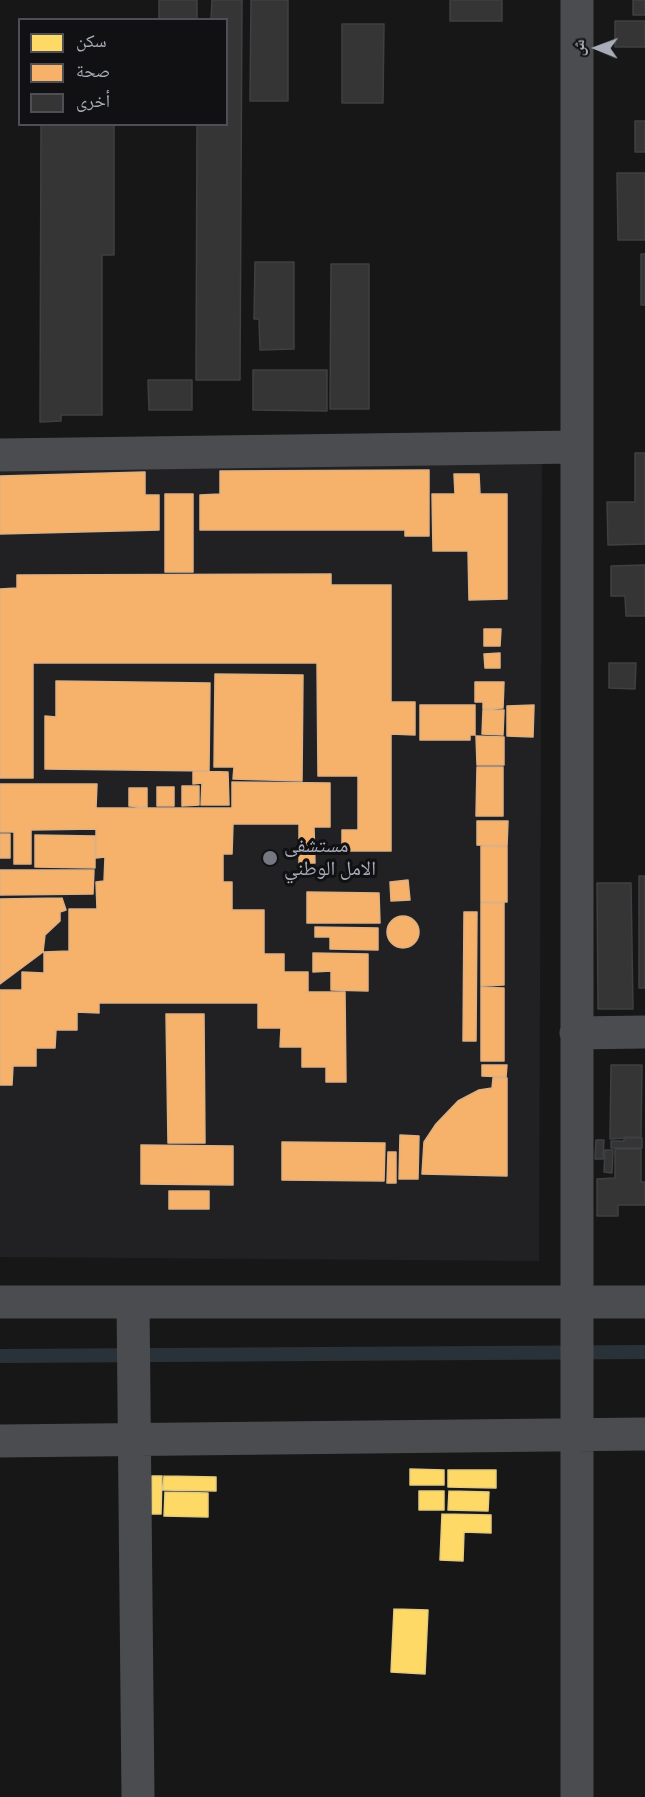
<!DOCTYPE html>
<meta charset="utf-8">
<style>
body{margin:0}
#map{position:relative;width:645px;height:1797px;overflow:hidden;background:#171717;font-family:"Fira Sans Condensed","Noto Naskh Arabic",sans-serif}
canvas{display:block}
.legend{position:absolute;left:18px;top:18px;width:210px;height:108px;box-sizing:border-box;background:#111113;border:2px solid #4d4f55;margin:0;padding:8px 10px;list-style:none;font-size:18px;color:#a8adb8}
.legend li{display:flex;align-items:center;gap:12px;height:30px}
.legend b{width:30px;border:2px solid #4d4f55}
.north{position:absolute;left:567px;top:18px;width:60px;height:60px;-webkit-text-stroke:4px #111113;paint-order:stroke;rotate:271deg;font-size:16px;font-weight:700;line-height:24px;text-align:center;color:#a8adb8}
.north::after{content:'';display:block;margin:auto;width:21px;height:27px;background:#a8adb8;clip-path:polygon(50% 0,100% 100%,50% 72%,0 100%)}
</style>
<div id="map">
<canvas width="645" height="1797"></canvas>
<ul class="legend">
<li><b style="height:16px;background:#ffd966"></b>سكن</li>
<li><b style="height:16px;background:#f6b26b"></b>صحة</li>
<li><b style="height:16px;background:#353536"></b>أخرى</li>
</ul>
<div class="north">ش</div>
</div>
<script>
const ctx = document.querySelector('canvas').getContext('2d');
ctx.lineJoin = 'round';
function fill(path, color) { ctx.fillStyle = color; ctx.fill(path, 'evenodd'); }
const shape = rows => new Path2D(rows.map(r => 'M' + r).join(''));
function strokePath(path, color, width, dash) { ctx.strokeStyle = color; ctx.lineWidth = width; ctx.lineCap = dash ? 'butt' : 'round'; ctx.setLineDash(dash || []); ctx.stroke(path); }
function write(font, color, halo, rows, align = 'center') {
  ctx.font = font + ' "Fira Sans Condensed","Noto Naskh Arabic",sans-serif'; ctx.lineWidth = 6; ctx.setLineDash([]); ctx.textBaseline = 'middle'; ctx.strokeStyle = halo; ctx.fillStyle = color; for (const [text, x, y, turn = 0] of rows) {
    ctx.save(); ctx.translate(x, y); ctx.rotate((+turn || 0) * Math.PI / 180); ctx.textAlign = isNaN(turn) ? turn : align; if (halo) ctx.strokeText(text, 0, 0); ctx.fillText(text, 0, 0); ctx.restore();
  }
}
const built = shape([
 [542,454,539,1261,0,1257,0,459]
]);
const homes = shape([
 [410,1469,444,1470,444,1485,410,1485,410,1469],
 [448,1470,496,1470,496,1488,448,1487,448,1470],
 [152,1476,162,1476,161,1514,152,1514,152,1476],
 [164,1476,216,1477,216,1491,163,1490,164,1476],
 [419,1491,444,1491,444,1510,419,1510,419,1491],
 [449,1491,489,1492,488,1511,448,1510,449,1491],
 [165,1492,208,1493,208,1517,164,1516,165,1492],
 [442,1514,491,1515,491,1533,464,1532,463,1561,440,1560,442,1514],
 [394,1609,428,1610,425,1674,391,1672,394,1609]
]);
const health = shape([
 [429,470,429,536,405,536,405,530,200,530,200,495,220,494,220,471,429,470],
 [145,472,145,495,159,495,159,530,0,534,0,476,145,472],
 [454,474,479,474,480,494,507,494,507,599,469,600,468,551,433,551,432,494,455,494,454,474],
 [165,494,193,494,193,572,165,572,165,494],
 [331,574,331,585,391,585,391,702,415,702,415,735,391,734,391,851,342,851,342,830,358,830,358,776,318,776,317,663,33,663,33,778,0,778,0,589,17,588,17,575,331,574],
 [484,629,501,629,500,646,484,646,484,629],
 [500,653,500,668,485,668,484,654,500,653],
 [215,674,303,675,302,781,233,779,234,767,214,767,215,674],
 [56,681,210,683,209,771,45,769,45,716,56,717,56,681],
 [475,682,504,682,503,708,483,709,483,702,475,702,475,682],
 [420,705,475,705,475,735,470,735,470,740,420,740,420,705],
 [534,705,533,737,507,736,507,706,534,705],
 [483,710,504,710,503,735,482,734,483,710],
 [476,736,504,737,504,765,477,765,476,736],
 [477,767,503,767,503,816,476,816,477,767],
 [193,771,228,772,229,805,201,805,202,783,193,784,193,771],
 [232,782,330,783,330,827,314,827,315,863,299,863,299,824,233,824,232,854,223,854,223,882,232,882,232,910,264,910,264,954,284,954,284,972,308,972,308,992,345,992,346,1082,326,1082,326,1067,302,1067,302,1047,280,1047,281,1028,258,1028,258,1003,99,1003,99,1013,77,1012,77,1030,56,1030,55,1048,36,1048,36,1066,13,1066,12,1085,0,1085,0,990,22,990,22,972,44,973,44,952,69,951,69,909,97,909,96,882,104,881,105,857,96,858,96,829,31,830,31,864,14,864,14,832,0,832,0,784,97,784,96,808,232,808,232,782],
 [182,786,199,786,199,805,182,806,182,786],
 [157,787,174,787,174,806,157,806,157,787],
 [129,788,147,788,147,807,129,806,129,788],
 [477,821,508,821,507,846,477,845,477,821],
 [0,834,10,834,10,858,0,858,0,834],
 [35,835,95,836,95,868,35,867,35,835],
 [481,846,507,847,507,902,481,902,481,846],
 [0,870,94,870,93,894,0,895,0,870],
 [408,880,410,900,391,901,390,882,408,880],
 [307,892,379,893,380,923,307,923,307,892],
 [62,898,66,910,60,912,60,921,45,935,43,952,0,984,0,899,62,898],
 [481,903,504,903,504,985,481,986,481,903],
 [464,912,477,912,476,1041,463,1041,464,912],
 '387 932a16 16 0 1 1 32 0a16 16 0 1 1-32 0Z',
 [315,927,378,928,378,950,330,949,330,937,315,937,315,927],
 [313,953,368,954,368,991,331,990,331,971,313,972,313,953],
 [481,987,504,988,504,1061,481,1061,481,987],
 [166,1014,204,1014,205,1143,168,1143,166,1014],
 [482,1065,507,1065,506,1077,482,1076,482,1065],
 [493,1078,507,1078,507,1176,422,1174,424,1142,436,1124,458,1101,479,1090,492,1088,493,1078],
 [400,1135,419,1136,418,1179,399,1179,400,1135],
 [282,1142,385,1143,384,1181,282,1180,282,1142],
 [141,1145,233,1146,233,1185,141,1184,141,1145],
 [388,1152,396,1152,396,1183,387,1183,388,1152],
 [169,1191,209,1191,209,1209,169,1209,169,1191]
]);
const stream = shape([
 [0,1356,645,1352]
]);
const building = shape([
 [159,0,197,0,197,20,159,20,159,0],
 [212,0,242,0,240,380,196,380,197,124,226,124,226,20,211,20,212,0],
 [251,0,288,0,288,101,250,101,251,0],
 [450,0,502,0,502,21,450,21,450,0],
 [633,0,645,0,645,15,633,15,633,0],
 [615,21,645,21,645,47,615,47,615,21],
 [342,24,384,24,383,103,342,103,342,24],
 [635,121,645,121,645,152,635,152,635,121],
 [41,124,114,124,114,255,102,255,102,415,61,415,61,421,40,422,41,124],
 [617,173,645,173,645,240,618,240,617,173],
 [641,254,645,254,645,305,641,305,641,254],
 [255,262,294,262,294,349,260,350,259,319,254,319,255,262],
 [331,264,369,264,369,409,330,409,331,264],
 [253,370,327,370,327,411,253,410,253,370],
 [148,380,192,380,192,410,149,410,148,380],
 [635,453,645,453,645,544,608,545,607,502,635,502,635,453],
 [645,565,645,616,626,616,625,596,611,596,611,566,645,565],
 [609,663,636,663,635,689,609,688,609,663],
 [639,876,645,876,645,988,639,988,639,876],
 [597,883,631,883,633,1009,598,1009,597,883],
 [611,1065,642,1065,641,1137,610,1139,611,1065],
 [624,1137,642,1138,642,1148,611,1148,611,1141,624,1141,624,1137],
 [596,1140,604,1140,603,1159,595,1159,596,1140],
 [615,1149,641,1149,641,1182,645,1182,645,1205,618,1205,618,1216,597,1216,597,1179,615,1178,615,1149],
 [605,1150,613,1150,612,1173,604,1172,605,1150]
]);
const minor = shape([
 [0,455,577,447],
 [576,1033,645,1032],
 [0,1302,645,1302],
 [133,1302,138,1797],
 [0,1441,645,1434],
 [577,1797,577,0]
]);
const markers = [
 [270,858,8,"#757880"]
];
const poiNames = [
 ["مستشفى",284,846],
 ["الامل الوطني",284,869]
];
fill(built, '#212123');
fill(homes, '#ffd966');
strokePath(homes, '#e5cc7f', 1.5);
fill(health, '#f6b26b');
strokePath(health, '#dfb082', 1.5);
strokePath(stream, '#2a3239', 14);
fill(building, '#353536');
strokePath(building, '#3f4043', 1.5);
strokePath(minor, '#4b4c50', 33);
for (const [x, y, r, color] of markers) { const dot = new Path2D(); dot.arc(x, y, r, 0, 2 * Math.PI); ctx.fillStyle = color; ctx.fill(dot); strokePath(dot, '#111113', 2); }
write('20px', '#a8adb8', '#111113', poiNames, 'left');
</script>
